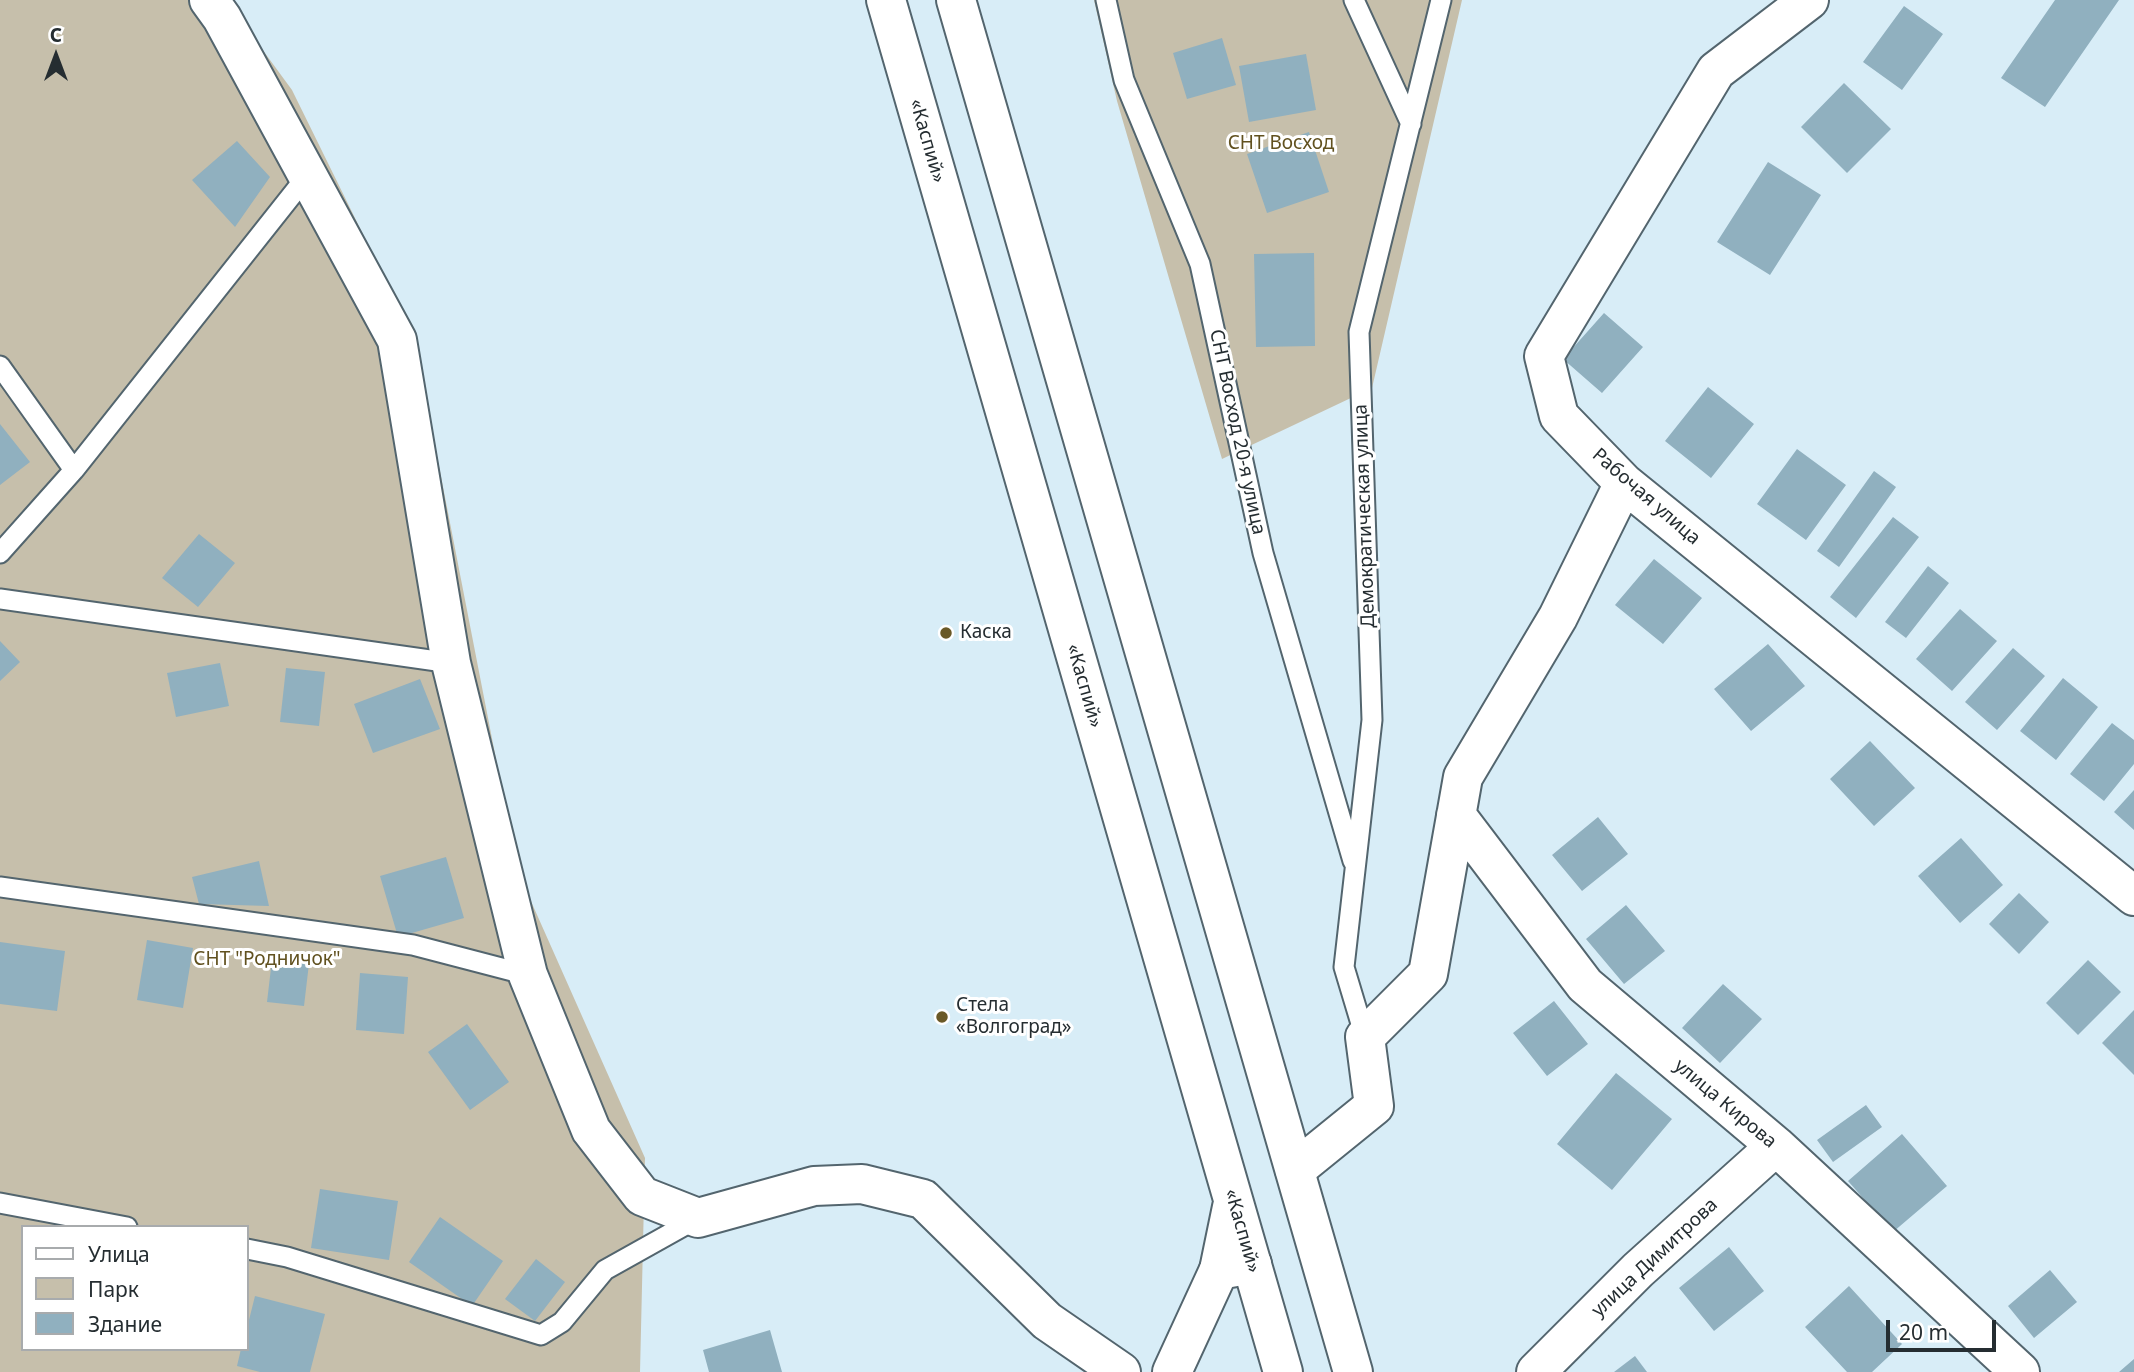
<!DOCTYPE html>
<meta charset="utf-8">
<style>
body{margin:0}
#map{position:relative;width:2134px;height:1372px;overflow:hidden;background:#d8edf7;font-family:"Noto Sans",sans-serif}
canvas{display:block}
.legend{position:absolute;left:21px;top:1225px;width:228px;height:126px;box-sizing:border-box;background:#fff;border:2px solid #a8abad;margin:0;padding:9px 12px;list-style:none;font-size:21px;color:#252d31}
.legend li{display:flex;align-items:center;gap:14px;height:35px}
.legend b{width:35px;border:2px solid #a8abad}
.north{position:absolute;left:21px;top:21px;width:70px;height:70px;-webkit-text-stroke:5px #fff;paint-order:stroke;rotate:0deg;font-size:19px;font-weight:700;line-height:28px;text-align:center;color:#252d31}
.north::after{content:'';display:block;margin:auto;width:24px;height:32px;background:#252d31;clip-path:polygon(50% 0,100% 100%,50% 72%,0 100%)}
.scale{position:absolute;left:1886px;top:1320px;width:110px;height:32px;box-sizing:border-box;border:4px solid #252d31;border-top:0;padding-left:9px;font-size:21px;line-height:24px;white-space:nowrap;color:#252d31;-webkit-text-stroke:5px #fff;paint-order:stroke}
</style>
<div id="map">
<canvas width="2134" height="1372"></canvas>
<ul class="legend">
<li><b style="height:9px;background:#fff"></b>Улица</li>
<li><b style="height:19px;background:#c6bfab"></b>Парк</li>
<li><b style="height:19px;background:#90b0bf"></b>Здание</li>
</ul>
<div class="north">С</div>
<div class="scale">20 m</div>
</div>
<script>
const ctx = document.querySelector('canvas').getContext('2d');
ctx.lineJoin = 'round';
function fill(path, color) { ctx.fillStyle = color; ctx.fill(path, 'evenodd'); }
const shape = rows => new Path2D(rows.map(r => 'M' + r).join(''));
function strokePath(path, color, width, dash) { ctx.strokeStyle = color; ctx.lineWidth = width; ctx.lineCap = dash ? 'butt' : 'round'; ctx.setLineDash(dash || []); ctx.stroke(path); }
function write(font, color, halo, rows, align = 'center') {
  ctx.font = font + ' "Noto Sans",sans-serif'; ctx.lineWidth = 6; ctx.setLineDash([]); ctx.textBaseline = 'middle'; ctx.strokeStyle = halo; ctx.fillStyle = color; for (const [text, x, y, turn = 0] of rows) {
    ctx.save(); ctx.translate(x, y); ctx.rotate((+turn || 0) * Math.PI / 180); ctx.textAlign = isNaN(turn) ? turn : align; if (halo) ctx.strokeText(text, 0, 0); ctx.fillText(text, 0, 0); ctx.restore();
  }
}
const green = shape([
 [0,0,226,0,292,90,414,338,518,872,645,1158,640,1372,0,1372],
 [23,1227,247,1227,247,1349,23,1349],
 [1094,0,1462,0,1372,388,1222,459,1117,101]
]);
const building = shape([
 [2055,0,2119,0,2045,107,2001,78],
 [1904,6,1943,34,1902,90,1863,62],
 [1222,38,1236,85,1187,99,1173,53],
 [1306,54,1316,110,1249,122,1239,66],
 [1844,83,1891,129,1847,173,1801,127],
 [1309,132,1329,192,1267,213,1247,154],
 [237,141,270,177,235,227,192,180],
 [1768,162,1821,195,1770,275,1717,242],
 [1314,253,1315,346,1256,347,1254,254],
 [1604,313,1643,347,1602,393,1563,359],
 [1708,387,1754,424,1711,478,1665,441],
 [0,424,30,462,0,485],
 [1797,449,1846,485,1806,540,1757,504],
 [1874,471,1896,487,1839,567,1817,551],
 [1893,517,1919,537,1856,618,1830,597],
 [199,534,235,563,198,607,162,578],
 [1654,559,1702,598,1663,644,1615,605],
 [1928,566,1949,583,1906,638,1885,622],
 [1960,609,1997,641,1952,691,1916,659],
 [0,641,20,662,0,681],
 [1768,644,1805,686,1751,731,1714,689],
 [2013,648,2045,676,1997,730,1965,702],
 [220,663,229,706,176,717,167,673],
 [286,668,325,672,319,726,280,722],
 [2063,678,2098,707,2056,760,2020,731],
 [420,679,440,729,373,753,354,704],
 [2112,723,2134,740,2134,764,2104,801,2070,774],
 [1870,741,1915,788,1874,826,1830,779],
 [2134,790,2134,830,2114,812],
 [1598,817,1628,854,1582,891,1552,855],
 [1961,838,2003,885,1960,923,1918,876],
 [446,857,464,918,398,937,380,876],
 [259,861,269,906,199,904,192,877],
 [2019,893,2049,922,2019,954,1989,924],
 [1626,905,1665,951,1624,984,1586,939],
 [147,940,193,948,183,1008,137,1000],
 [0,942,65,951,57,1011,0,1004],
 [273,951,310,955,304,1006,267,1002],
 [2088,960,2121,992,2078,1035,2046,1003],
 [360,973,408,977,404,1034,356,1030],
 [1723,984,1762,1019,1720,1063,1682,1028],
 [1554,1001,1588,1044,1547,1076,1513,1033],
 [2134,1010,2134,1075,2102,1043],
 [467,1024,509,1082,470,1110,428,1052],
 [1616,1073,1672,1119,1612,1190,1557,1144],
 [1866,1105,1882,1127,1833,1162,1817,1140],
 [1902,1134,1947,1186,1893,1232,1848,1181],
 [320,1189,398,1201,389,1260,311,1248],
 [440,1217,503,1261,472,1306,409,1262],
 [1729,1247,1764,1291,1714,1331,1679,1288],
 [536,1259,565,1282,535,1321,505,1299],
 [2050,1270,2077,1302,2034,1338,2008,1306],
 [1849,1286,1902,1344,1872,1372,1847,1372,1805,1327],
 [255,1296,325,1314,310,1372,260,1372,237,1366,241,1349,247,1349,247,1328],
 [770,1330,782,1372,709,1372,703,1350],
 [1635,1356,1647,1372,1614,1372],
 [2134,1359,2134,1372,2119,1372]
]);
const service = shape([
 [1106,0,1124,80,1200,264,1263,553,1353,861],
 [1354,0,1411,124],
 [0,366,74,470],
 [0,553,74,470,307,176],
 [0,599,451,663],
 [0,887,413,945,528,975],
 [1365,1037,1344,967,1372,720,1359,332,1441,0],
 [0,1203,127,1227],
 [247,1249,287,1257,541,1335,562,1322,605,1270,698,1218]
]);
const minor = shape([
 [209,0,222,18,397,340,451,663,528,975,591,1130,642,1196,698,1218,814,1186,862,1184,923,1199,1047,1321,1121,1372],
 [1809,0,1716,71,1544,356,1559,416,1624,483,2134,896],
 [1456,815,1585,985,1776,1146,2020,1372],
 [1295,1170,1374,1106,1365,1037,1428,974,1463,777,1558,617,1624,483],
 [1172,1372,1219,1270,1252,1264],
 [1536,1372,1638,1270,1776,1146]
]);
const trunk = shape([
 [886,0,1283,1372],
 [956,0,1353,1372],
 [1219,1270,1232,1207]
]);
const markers = [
 [946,633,7,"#6a5927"],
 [942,1017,7,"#6a5927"]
];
const streetNames = [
 ["«Каспий»",927,141,74],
 ["СНТ Восход 20-я улица",1237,432,78],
 ["Рабочая улица",1646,497,41],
 ["Демократическая улица",1365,516,-92],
 ["«Каспий»",1084,686,74],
 ["улица Кирова",1725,1104,40],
 ["«Каспий»",1242,1231,74],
 ["улица Димитрова",1655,1258,-43]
];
const parkNames = [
 ["СНТ Восход",1281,144],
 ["СНТ \"Родничок\"",267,960]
];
const poiNames = [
 ["Каска",960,633],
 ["Стела",956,1006],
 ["«Волгоград»",956,1028]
];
fill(green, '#c6bfab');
fill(building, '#90b0bf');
strokePath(service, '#53656e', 23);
strokePath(minor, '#53656e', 42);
strokePath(trunk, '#53656e', 42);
strokePath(service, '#fff', 19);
strokePath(minor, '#fff', 38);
strokePath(trunk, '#fff', 38);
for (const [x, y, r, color] of markers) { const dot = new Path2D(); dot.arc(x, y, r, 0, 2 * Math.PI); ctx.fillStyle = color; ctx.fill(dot); strokePath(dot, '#fff', 2.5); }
write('19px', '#252d31', '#fff', streetNames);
write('19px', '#61511f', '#fff', parkNames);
write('19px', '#252d31', '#fff', poiNames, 'left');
</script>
